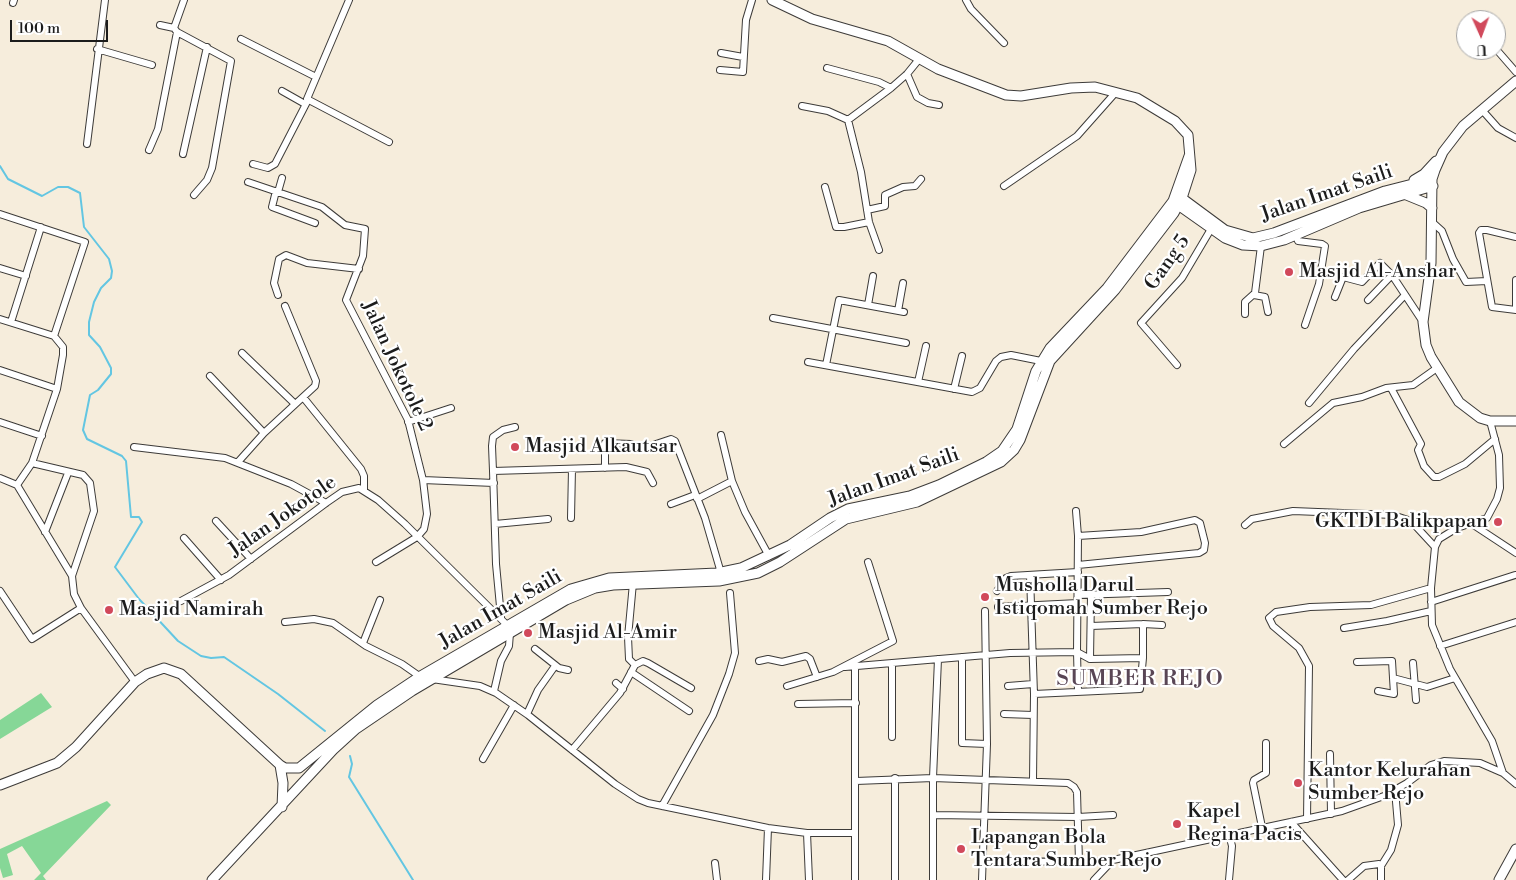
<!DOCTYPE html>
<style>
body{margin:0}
#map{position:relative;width:1516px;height:880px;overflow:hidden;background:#f6eddc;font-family:"Libre Bodoni",serif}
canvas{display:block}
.north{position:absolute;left:1456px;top:10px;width:50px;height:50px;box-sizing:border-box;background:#fff;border:1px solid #a4a4a4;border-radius:50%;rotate:178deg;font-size:14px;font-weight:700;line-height:20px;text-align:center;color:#1c1c1c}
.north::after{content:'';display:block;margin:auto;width:18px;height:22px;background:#d1495b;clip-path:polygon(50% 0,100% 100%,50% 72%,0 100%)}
.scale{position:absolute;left:10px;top:20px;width:98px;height:22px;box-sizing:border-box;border:2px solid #1c1c1c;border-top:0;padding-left:6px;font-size:15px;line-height:18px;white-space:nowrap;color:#1c1c1c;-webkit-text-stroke:4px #fff;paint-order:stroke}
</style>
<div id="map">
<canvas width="1516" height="880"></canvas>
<div class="north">U</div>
<div class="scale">100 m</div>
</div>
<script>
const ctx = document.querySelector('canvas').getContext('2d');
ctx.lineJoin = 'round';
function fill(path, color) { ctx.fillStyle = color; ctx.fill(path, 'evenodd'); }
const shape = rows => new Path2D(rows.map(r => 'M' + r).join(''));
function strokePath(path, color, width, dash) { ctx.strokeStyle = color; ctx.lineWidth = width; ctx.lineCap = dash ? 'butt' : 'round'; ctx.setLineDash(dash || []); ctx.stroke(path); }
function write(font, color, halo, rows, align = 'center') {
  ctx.font = font + ' "Libre Bodoni",serif'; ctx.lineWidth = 4.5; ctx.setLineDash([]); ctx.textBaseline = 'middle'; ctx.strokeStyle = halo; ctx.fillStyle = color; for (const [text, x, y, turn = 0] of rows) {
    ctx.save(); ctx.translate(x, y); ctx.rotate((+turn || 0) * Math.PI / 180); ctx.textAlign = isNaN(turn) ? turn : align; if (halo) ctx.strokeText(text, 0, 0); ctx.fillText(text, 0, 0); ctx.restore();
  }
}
const green = shape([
 [41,693,52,707,0,739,0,720],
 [107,801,111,805,43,876,46,880,34,880,41,873,22,846,7,854,13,875,3,878,0,868,0,849]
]);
const stream = shape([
 [0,166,8,179,42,196,58,187,68,187,80,193,84,227,109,259,112,271,111,278,101,288,94,302,89,322,89,335,100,347,111,368,111,374,98,390,90,395,83,430,87,439,122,456,126,461,131,517,139,517,142,522,115,567,139,599,178,641,201,656,211,658,224,657,278,694,325,731],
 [350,756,352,764,349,777,413,880]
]);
const minor = shape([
 [349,0,307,99,389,142],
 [966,0,971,9,1004,43],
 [13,3,14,0],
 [160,25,174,28],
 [177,32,231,61,212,168,207,180,194,195],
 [241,39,316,77],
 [97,49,152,65],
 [1496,49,1516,72],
 [721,53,743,57],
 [827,68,879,82,891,88],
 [720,70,743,72,746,20,752,0],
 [907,74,917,97,928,103,939,105],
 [282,91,305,104],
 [802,106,828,111,848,120,891,88,907,74,920,58],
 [1482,110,1498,128,1516,138],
 [848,120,861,172,869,222,879,250],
 [87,144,105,0],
 [149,150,158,129,177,32,174,28,184,0],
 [183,154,207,47],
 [253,164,268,168,275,164,308,100],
 [248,182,322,207,345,225,365,229,363,256,346,300,408,420,423,480,494,483],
 [1004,186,1077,136,1116,92],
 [825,187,836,227,844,227,869,222],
 [276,191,272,207,315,223],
 [278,192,282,178],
 [867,210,885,206,885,195,903,187,915,186,921,179],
 [0,214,85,242,54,336],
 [1432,222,1442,231,1453,259,1466,282,1487,281],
 [1295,234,1298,241,1322,244,1325,246,1319,284,1305,325],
 [1516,237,1487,230,1481,230,1479,233,1492,307,1516,310],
 [0,268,26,276],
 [1516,280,1516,309],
 [278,295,274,283,279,259,286,255,307,263,359,269],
 [1254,295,1265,297,1268,312],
 [1335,297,1343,277,1362,282,1380,263,1392,275],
 [1368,300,1392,275,1423,322],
 [868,305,873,276],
 [285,306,316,381,315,386,303,397],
 [898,311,903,283],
 [1245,314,1245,302,1255,293,1261,246],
 [773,318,906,343],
 [0,319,54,336,63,347,63,355,57,389,32,463,17,485,0,478],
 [11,322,41,227],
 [242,353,294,403],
 [808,362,972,392,980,388,996,361,1001,357,1011,355,1041,361],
 [826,365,839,300,904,312],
 [1177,365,1141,323,1182,278,1211,229],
 [0,370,57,389],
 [210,376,264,433],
 [918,382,926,346],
 [1391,388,1421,444,1418,450,1424,466,1434,477,1439,477,1465,464,1495,439],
 [954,389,962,356],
 [1309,403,1354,349,1404,296],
 [1490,421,1499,455,1500,488,1497,499,1487,518,1457,528,1439,539,1435,547,1431,588,1432,625,1450,669,1492,741,1503,773],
 [0,422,42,436],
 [408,422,451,408],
 [721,435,732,481],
 [1284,444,1333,403,1362,397,1386,388,1413,385,1437,368],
 [134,447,225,458,291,484,326,503],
 [238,462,264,433,303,397,361,469,364,476,364,490],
 [32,463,83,475,90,483,94,511,72,576],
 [605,468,605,443,631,444,641,449,671,439,675,441,705,518,721,573],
 [493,471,492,446,493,437,503,430,515,427],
 [17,485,72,576,74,594,81,608,135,682],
 [697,499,732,481,745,512,769,556],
 [671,504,695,495],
 [1076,511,1078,536],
 [571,518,572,469],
 [216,521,251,559],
 [495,524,548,519],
 [1472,524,1516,553],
 [1245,525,1252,519,1293,511,1393,515,1411,521,1435,547],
 [45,532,68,473],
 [184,538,221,580],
 [376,562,417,537,424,529,427,514,423,480],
 [1030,575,1034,694,1033,780],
 [633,583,628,637,629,659,635,665],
 [0,591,32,639,81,608],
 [997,591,1006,578,1011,576,1078,572],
 [1078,595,1168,592],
 [181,601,229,575,326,503,342,492,359,488,378,500,405,524,510,628],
 [1431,602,1515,575],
 [998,607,1078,603],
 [501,617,496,564,493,471,626,467,647,472,653,483],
 [285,622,314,619,333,623,366,646,402,664,422,678],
 [1143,624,1162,625],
 [1344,628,1387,621,1431,611],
 [363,643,380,600],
 [1440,646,1516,622],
 [535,649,559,668,568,670],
 [1077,652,1090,659,1143,658,1143,624,1091,626],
 [1077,652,1078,692],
 [962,657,962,743,987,744],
 [1090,659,1091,595],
 [759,661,768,659,782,662,806,656,810,659,817,677],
 [1357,662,1392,661,1393,678,1427,687,1455,678],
 [1413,663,1416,700],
 [635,665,643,661,648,663,691,688],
 [845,667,1010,653,1077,652,1078,536,1141,532,1195,520,1200,523,1205,543,1204,550,1199,553,1078,565],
 [631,672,689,711],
 [432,679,480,686,496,693,528,715,615,784,638,799,648,803,768,828,807,833,854,833],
 [616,683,623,689],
 [787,686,833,672,893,641,868,562],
 [1008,686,1033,684],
 [494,691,501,661,509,646,510,633],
 [1378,691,1394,694,1393,678],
 [1034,694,1140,689,1143,658],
 [798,704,856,703],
 [527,714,538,690,555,666],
 [1004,714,1033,715],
 [892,737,892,664],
 [572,750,620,693,635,665],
 [1330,754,1331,814],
 [483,759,514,705],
 [856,781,933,778,1068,783,1074,787,1077,792,1079,862],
 [662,806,713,715,729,674,735,653,730,593],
 [933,815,1078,817,1113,815],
 [1307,819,1309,666,1299,648,1273,626,1269,618,1276,612,1310,607,1371,605,1431,588],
 [1291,822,1343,880],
 [1262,827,1253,783,1254,780,1266,773,1266,743],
 [807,833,809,880],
 [982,862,1110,861],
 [715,863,717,880],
 [1381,866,1391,850,1398,825,1395,790],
 [766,880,768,828],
 [855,880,855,667],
 [895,880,895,778],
 [933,880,933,778,938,659],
 [982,880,987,744,985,611],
 [1094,880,1113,860,1342,811,1384,796,1407,783,1431,765,1444,761,1480,763,1503,773,1516,784],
 [1229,880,1232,846,1229,834],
 [1348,880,1364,866,1379,864,1381,866,1381,880]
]);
const major = shape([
 [1516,81,1463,126,1443,152,1435,170,1432,179,1431,263,1423,322,1426,345,1431,357,1459,402,1480,418,1490,421,1516,421],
 [1414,180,1424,174,1436,161],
 [1404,194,1426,203,1432,208],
 [1179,196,1225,230,1253,238,1274,233,1385,191,1432,179],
 [1174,202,1225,238,1243,245,1261,246,1284,240,1359,208,1433,186],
 [280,765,283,783,282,807],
 [0,785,57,763,76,747,135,682,147,674,164,668,181,674,280,765,285,768,299,768,377,705,419,677,571,589,609,578,717,573,741,568,790,545,830,518,848,509,910,496,939,485,986,462,1002,451,1017,429,1036,371,1050,348,1107,288,1173,201,1189,156],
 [212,880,333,750,356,729,412,691,566,600,595,588,613,585,719,581,758,573,780,562,846,519,917,502,1001,462,1014,450,1020,440,1050,361,1115,290,1174,213,1182,198,1191,170,1188,135,1175,121,1137,98,1095,87,1071,88,1021,96,1006,95,938,69,888,41,812,19,772,0],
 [1499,880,1516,849]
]);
const markers = [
 [1289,272,5,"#d1495b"],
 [515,447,5,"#d1495b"],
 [1498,522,5,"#d1495b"],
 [985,597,5,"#d1495b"],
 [109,610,5,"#d1495b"],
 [528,633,5,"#d1495b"],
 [1298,783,5,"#d1495b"],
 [1177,824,5,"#d1495b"],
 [961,849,5,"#d1495b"]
];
const streetNames = [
 ["Jalan Imat Saili",1327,194,-19],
 ["Gang 5",1168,263,-55],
 ["Jalan Jokotole 2",396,366,65],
 ["Jalan Imat Saili",894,478,-20],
 ["Jalan Jokotole",283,517,-35],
 ["Jalan Imat Saili",501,610,-30]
];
const poiNames = [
 ["Masjid Al-Anshar",1299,272],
 ["Masjid Alkautsar",525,447],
 ["GKTDI Balikpapan",1488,522,"right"],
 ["Musholla Darul",995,586],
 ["Istiqomah Sumber Rejo",995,609],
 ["Masjid Namirah",119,610],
 ["Masjid Al-Amir",538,633],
 ["Kantor Kelurahan",1308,771],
 ["Sumber Rejo",1308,794],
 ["Kapel",1187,812],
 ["Regina Pacis",1187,835],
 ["Lapangan Bola",971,838],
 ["Tentara Sumber Rejo",971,861]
];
const quarterNames = [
 ["SUMBER REJO",1140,680]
];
fill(green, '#86d797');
strokePath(stream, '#63c6e2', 2);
strokePath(minor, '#3d3b39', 8);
strokePath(major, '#3d3b39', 11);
strokePath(minor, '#fff', 6);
strokePath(major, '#fff', 9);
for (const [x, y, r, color] of markers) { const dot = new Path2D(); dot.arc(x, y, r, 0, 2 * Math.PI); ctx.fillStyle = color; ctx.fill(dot); strokePath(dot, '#fff', 2); }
write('20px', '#1c1c1c', '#fff', streetNames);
write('20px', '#1c1c1c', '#fff', poiNames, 'left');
ctx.letterSpacing = '1px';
write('22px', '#594655', '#fff', quarterNames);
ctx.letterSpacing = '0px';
</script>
